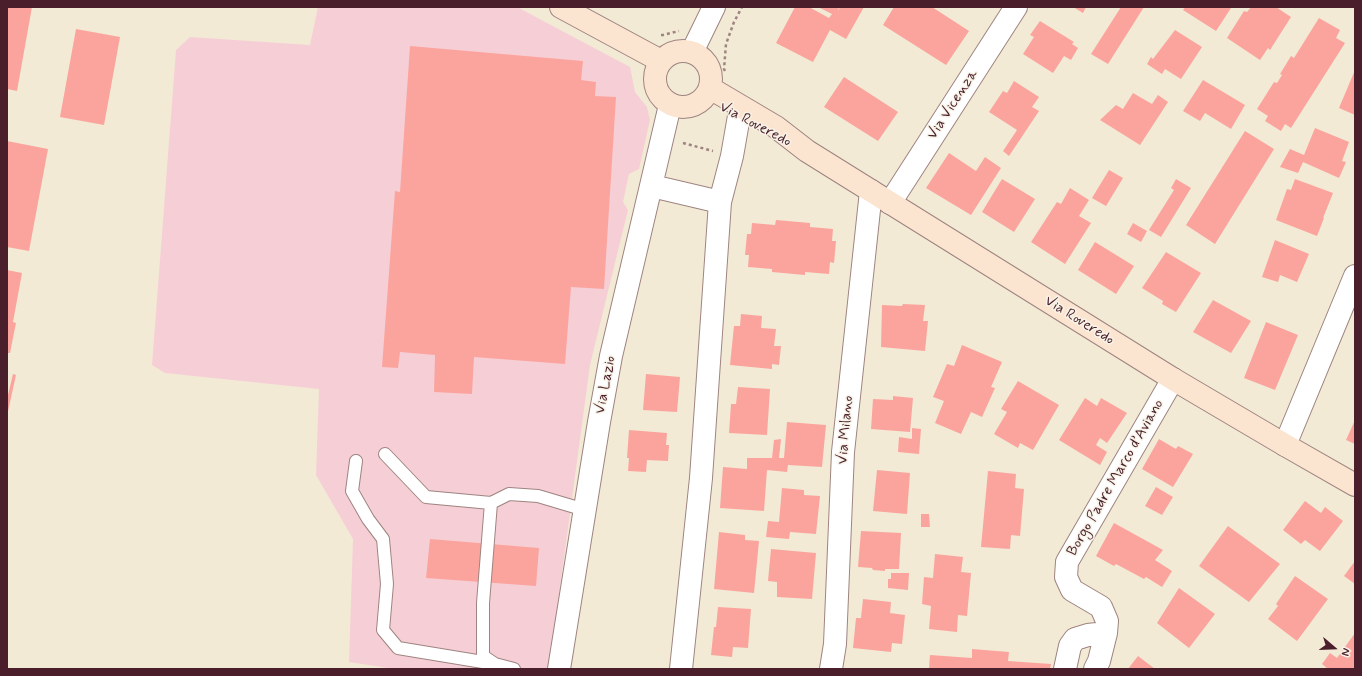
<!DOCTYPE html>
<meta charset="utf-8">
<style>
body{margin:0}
#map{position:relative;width:1362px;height:676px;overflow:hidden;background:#f2ead5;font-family:Mynerve,sans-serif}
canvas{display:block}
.frame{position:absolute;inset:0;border:8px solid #4a1f2b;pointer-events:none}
.north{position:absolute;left:1314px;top:628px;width:40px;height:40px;-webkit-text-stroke:3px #f7f3e8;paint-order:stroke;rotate:109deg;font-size:11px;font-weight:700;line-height:16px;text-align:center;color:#4a1f2b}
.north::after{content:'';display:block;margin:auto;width:14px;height:18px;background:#4a1f2b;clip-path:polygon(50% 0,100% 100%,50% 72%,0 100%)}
</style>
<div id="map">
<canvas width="1362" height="676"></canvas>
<div class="frame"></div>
<div class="north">N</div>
</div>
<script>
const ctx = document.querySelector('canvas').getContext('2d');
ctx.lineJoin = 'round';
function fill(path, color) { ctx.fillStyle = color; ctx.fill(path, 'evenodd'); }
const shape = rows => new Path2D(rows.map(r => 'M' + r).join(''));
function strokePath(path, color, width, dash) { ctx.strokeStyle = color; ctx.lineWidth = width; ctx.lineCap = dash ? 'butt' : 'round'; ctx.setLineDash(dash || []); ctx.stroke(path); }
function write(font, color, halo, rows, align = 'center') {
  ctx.font = font + ' Mynerve,sans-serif'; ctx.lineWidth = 3; ctx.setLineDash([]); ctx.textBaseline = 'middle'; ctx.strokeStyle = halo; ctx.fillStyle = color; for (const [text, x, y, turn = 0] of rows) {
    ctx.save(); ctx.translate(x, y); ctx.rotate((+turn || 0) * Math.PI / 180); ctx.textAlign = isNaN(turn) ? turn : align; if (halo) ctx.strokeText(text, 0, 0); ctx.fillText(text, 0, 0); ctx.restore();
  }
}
const built = shape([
 [318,7,517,7,630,67,635,92,647,107,650,120,639,169,629,174,623,202,628,210,590,365,549,669,394,669,349,662,353,539,316,475,319,389,165,373,152,365,176,50,190,37,310,45]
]);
const building = shape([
 [7,7,32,7,17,91,7,89],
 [795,7,809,7,829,18,832,14,818,7,839,7,838,11,840,7,864,7,846,39,830,30,813,62,776,43],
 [894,7,932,7,969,31,946,65,883,25],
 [1073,7,1086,7,1083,13],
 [1121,7,1144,7,1108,64,1091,54],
 [1185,7,1229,7,1231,8,1216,31,1183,10],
 [1251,7,1276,7,1291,17,1270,50,1268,48,1260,60,1227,38,1244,11,1247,12],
 [1319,18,1340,30,1336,38,1345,43,1291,128,1285,124,1281,131,1265,121,1268,116,1257,109,1274,82,1277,83,1282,75,1280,74,1291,56,1294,58],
 [1040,21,1074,42,1072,44,1078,48,1071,60,1064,56,1053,73,1023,54,1034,37,1030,35],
 [76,29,120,37,104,125,60,117],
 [1175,30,1202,47,1181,79,1165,69,1162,74,1147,64,1151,57,1153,59],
 [410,46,583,61,581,80,596,82,595,96,616,97,604,289,571,287,565,364,474,357,472,394,434,392,435,355,400,352,398,368,382,367,395,191,400,192],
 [1355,70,1355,115,1339,108],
 [844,77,898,112,878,141,824,107],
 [1203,80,1245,105,1231,129,1205,113,1200,121,1183,111],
 [1014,81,1039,97,1032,107,1039,111,1009,156,1003,151,1017,130,989,112,1003,91,1007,93],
 [1133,93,1152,104,1158,95,1168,102,1140,145,1100,120,1116,105,1123,109],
 [1315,128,1349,142,1342,161,1346,162,1339,178,1303,162,1298,173,1280,167,1290,149,1304,155],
 [1245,131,1274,149,1215,244,1186,225],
 [7,141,48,149,29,251,7,247],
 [949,153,976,171,985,157,1001,168,971,215,926,188],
 [1109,170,1123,178,1106,206,1092,198],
 [1002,179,1035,199,1014,232,982,212],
 [1176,179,1191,188,1161,237,1149,230,1174,190,1171,188],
 [1295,179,1333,193,1323,218,1324,218,1317,236,1276,220,1287,189,1291,190],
 [1070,188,1089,200,1079,216,1091,223,1065,264,1031,242,1057,202,1061,204],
 [776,220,810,223,810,227,833,229,832,241,836,241,834,263,830,262,829,274,805,272,805,275,772,272,772,269,748,267,749,255,745,255,747,234,751,234,752,223,775,225],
 [1133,223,1147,231,1141,242,1127,234],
 [1275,240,1309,254,1297,282,1280,275,1278,282,1262,277],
 [1095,242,1134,266,1116,294,1078,270],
 [1166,252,1201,273,1176,312,1162,304,1163,301,1142,288],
 [7,270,22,273,13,322,16,323,10,353,7,353],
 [1213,300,1251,321,1231,353,1193,332],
 [903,304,925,305,923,321,928,321,925,351,881,347,882,305,902,306],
 [741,314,762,316,761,328,776,329,774,346,781,346,779,365,772,364,772,369,730,365,734,326,740,326],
 [1266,322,1298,335,1275,390,1244,378],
 [962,345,1002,362,991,387,995,388,982,417,971,412,961,434,935,423,944,401,933,397,947,364,954,366],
 [13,374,16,375,7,416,7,399],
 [646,374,680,377,677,412,643,410],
 [1018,381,1059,405,1033,450,1020,443,1018,448,994,434,1007,412,1001,409],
 [738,387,770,389,767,435,729,433,731,404,736,404],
 [893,396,913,398,910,432,871,429,873,399,893,400],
 [1085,398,1097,406,1101,398,1127,413,1107,443,1100,438,1096,445,1107,452,1100,465,1059,440],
 [1355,420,1355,444,1346,440],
 [787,422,826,425,822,467,788,465,787,472,767,470,764,511,720,508,723,467,747,469,747,458,772,458,774,440,781,439,779,458,784,458],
 [912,428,921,429,919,454,898,452,899,437,912,439],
 [629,430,667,433,666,445,669,445,668,461,647,460,646,472,628,471,629,458,627,458],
 [1159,439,1176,449,1178,446,1193,454,1173,487,1142,469],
 [877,470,910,473,907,514,873,511],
 [988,471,1016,474,1015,488,1024,489,1020,536,1011,535,1010,549,981,547],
 [1156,487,1173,497,1162,515,1145,506],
 [782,488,804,490,804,495,820,496,816,534,790,532,789,539,766,537,768,521,779,522],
 [1305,501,1321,513,1325,507,1343,521,1320,551,1305,540,1301,544,1283,530],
 [921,514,929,514,930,527,921,527],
 [1114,523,1163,550,1155,560,1172,571,1162,587,1146,577,1144,579,1116,564,1114,566,1096,556],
 [1228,526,1280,564,1249,602,1199,566],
 [861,531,901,533,899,569,885,569,885,571,873,570,872,568,858,567],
 [719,532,745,535,745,540,759,541,754,593,714,589],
 [430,539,539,548,536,586,426,578],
 [771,549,816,553,812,599,777,597,777,582,768,581],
 [935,554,963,557,961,572,971,573,967,616,958,615,957,632,929,629,931,606,922,604,924,577,933,578],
 [1355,561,1355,584,1344,576],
 [891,573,909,573,908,590,888,588,888,579,891,579],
 [1295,576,1328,599,1297,641,1268,619,1278,606,1276,604],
 [1179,588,1215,614,1189,648,1157,623],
 [863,599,891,602,890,613,905,615,902,644,892,643,891,652,853,648,856,618,861,618],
 [718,607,751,609,748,648,733,647,732,657,711,655,714,627,716,627],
 [1355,633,1355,669,1328,669,1322,664,1330,653,1337,658],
 [972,649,1009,652,1008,661,1051,664,1050,669,929,669,930,655,972,658],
 [1138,656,1155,669,1128,669]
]);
const path = shape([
 [661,35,663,35,679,31],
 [725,71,724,69,726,44,734,22,742,7],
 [683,143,713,151]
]);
const service = shape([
 [385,454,426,497,491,503],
 [356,461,352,491,368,519,383,539,387,584,383,630,398,648,495,664],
 [514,669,495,664,483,656,483,603,491,503,509,494,538,496,585,510]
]);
const minor = shape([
 [692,52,714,7],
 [652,186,720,202,732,156,739,116],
 [890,203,1016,7],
 [1285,445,1355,276],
 [559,669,599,422,611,356,670,105],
 [681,669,701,478,720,202],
 [831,669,835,644,843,452,871,191],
 [1065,669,1070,646,1075,639,1088,635,1106,633],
 [1095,669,1099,661,1106,633,1107,621,1101,607,1072,590,1066,577,1067,562,1173,379]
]);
const secondary = shape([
 [561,7,661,61],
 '655 79a28 28 0 1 1 56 0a28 28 0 1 1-56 0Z',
 [710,88,776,127,807,151,1173,379,1285,445,1355,485]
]);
const streetNames = [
 ["Via Vicenza",953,105,-57],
 ["Via Roveredo",755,125,28],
 ["Via Roveredo",1079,321,32],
 ["Via Lazio",606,385,-79],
 ["Via Milano",846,430,-85],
 ["Borgo Padre Marco d’Aviano",1116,478,-60]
];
fill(built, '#f6cfd6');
fill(building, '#fba49e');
strokePath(service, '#9e8480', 14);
strokePath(minor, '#9e8480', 24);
strokePath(secondary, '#9e8480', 24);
strokePath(path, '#9e8480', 2.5, [3, 3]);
strokePath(service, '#fff', 12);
strokePath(minor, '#fff', 22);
strokePath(secondary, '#fce5d0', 22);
write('15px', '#4a1f2b', '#f7f3e8', streetNames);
</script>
